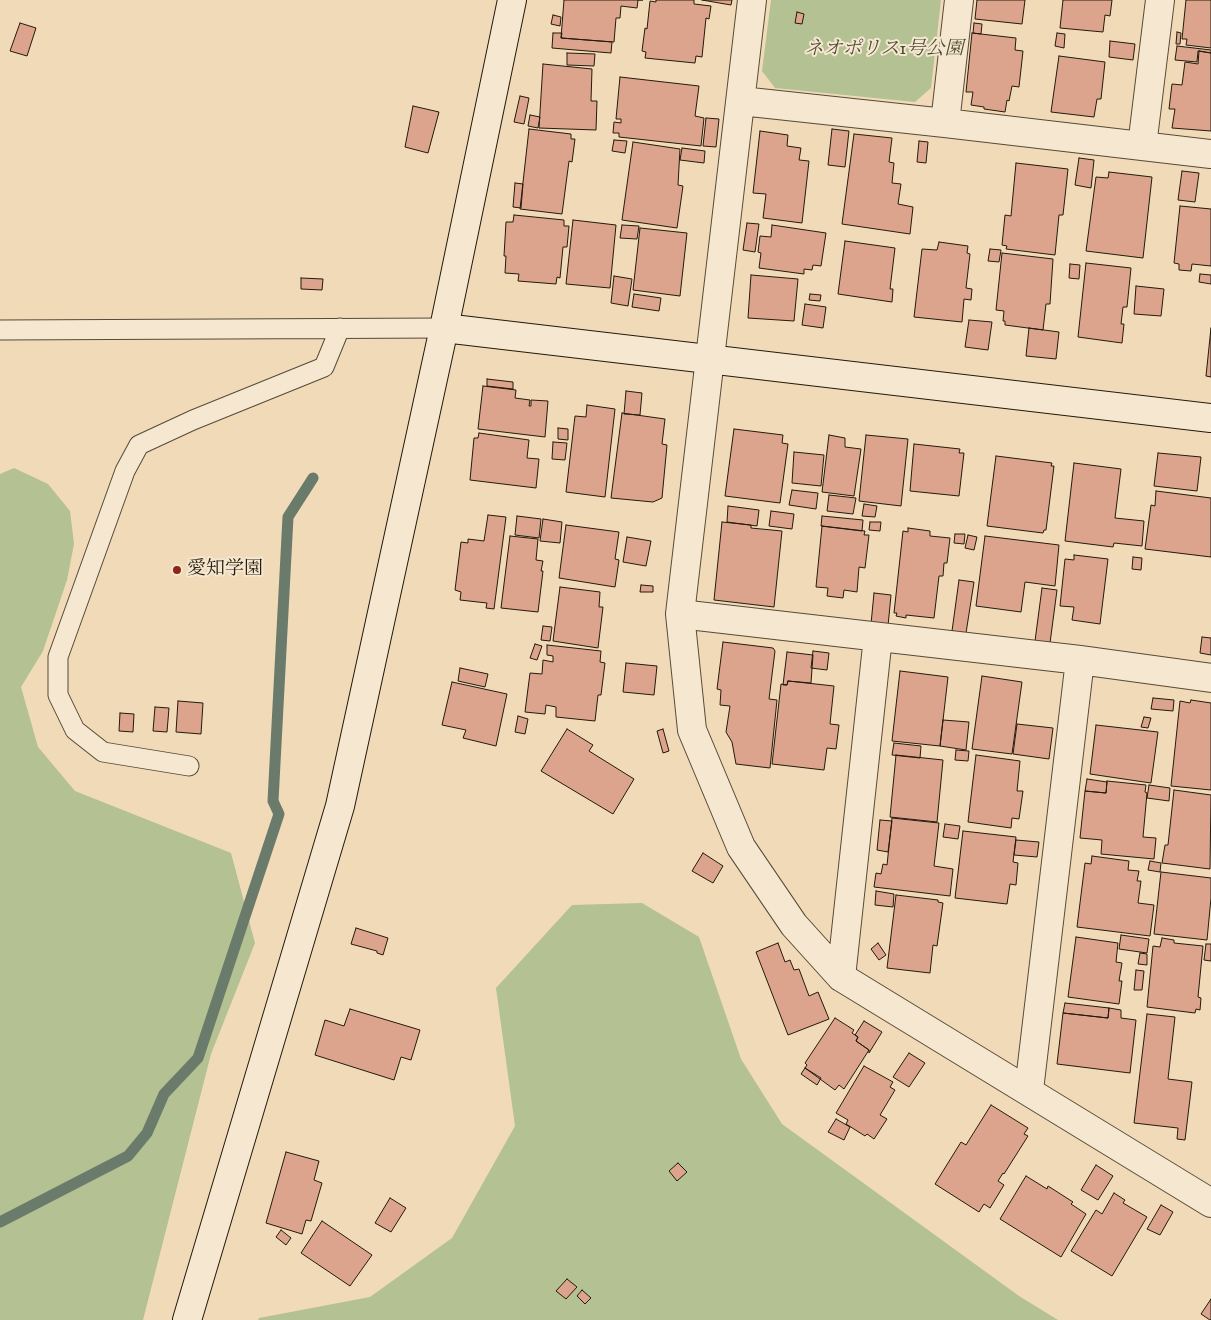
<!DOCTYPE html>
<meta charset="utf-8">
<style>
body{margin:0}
canvas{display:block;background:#f0dab7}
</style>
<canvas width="1211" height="1320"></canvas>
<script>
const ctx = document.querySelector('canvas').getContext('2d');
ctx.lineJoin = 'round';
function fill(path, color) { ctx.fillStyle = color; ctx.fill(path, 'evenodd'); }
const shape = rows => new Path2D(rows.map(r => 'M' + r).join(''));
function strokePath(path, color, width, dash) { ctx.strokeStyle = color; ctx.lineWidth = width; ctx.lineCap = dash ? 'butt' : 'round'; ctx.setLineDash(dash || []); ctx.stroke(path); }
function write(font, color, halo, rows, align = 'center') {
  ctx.font = font + ' "IM FELL English","Noto Serif JP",serif'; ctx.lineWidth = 4; ctx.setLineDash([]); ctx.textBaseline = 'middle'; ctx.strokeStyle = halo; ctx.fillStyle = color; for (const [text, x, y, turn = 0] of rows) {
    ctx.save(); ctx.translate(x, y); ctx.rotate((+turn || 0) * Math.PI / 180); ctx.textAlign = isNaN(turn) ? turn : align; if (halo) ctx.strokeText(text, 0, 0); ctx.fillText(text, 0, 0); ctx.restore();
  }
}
const green = shape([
 [771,0,941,0,931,88,915,102,775,88,762,71],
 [14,468,48,484,70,511,74,544,67,580,43,651,21,687,38,747,75,791,231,853,255,943,211,1054,143,1320,0,1320,0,474],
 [642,903,699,937,741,1059,782,1124,1019,1296,1058,1320,258,1320,259,1318,370,1297,452,1238,515,1126,496,988,572,905]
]);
const stream = shape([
 [0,1222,128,1156,147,1133,164,1094,198,1058,279,814,273,801,288,517,313,478]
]);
const building = shape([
 [564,0,643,0,638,0,637,8,621,6,620,18,616,18,614,42,561,38,564,0],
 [656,0,694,0,694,4,711,6,709,19,706,18,702,57,696,56,695,63,645,58,646,52,642,51,645,28,647,29,650,1,656,2,656,0],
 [702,0,732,0,731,5,702,0],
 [977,0,1025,0,1022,24,975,19,977,0],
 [1063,0,1112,0,1110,16,1105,15,1103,32,1060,28,1063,0],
 [1186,0,1211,0,1211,48,1186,45,1187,39,1182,39,1186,0],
 [797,12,804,14,802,24,795,23,797,12],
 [553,15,561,17,560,26,551,24,553,15],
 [20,23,36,28,27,56,10,51,20,23],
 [974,23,982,24,981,34,973,33,974,23],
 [1177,32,1181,33,1180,44,1176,44,1177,32],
 [553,33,562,33,561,38,612,42,611,53,552,48,553,33],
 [972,33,1016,38,1015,50,1023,51,1019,87,1012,86,1009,101,1007,100,1005,112,984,109,984,107,971,105,973,92,966,92,972,33],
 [1057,33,1065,34,1064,48,1055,46,1057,33],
 [1110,41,1135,44,1133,60,1109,57,1110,41],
 [1177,46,1211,50,1211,53,1198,51,1197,62,1175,60,1177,46],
 [1199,51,1211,53,1211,131,1172,128,1175,109,1169,109,1172,84,1182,85,1185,62,1198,64,1199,51],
 [567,53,595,54,594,66,567,65,567,53],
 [1059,56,1105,62,1101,99,1097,99,1094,117,1051,112,1059,56],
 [543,64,592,69,591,101,597,101,596,130,539,128,543,64],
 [620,77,699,86,695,116,704,118,701,146,619,137,619,133,613,133,614,122,621,123,621,119,616,119,620,77],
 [520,96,529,98,524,124,514,122,520,96],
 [413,106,439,112,428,153,405,147,413,106],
 [530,115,540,117,538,128,528,126,530,115],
 [706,118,719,119,716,147,703,146,706,118],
 [529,129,571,134,571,139,575,139,572,162,569,161,562,214,520,209,529,129],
 [832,129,849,131,845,167,828,165,832,129],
 [760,131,788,135,787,146,801,148,799,160,809,161,802,223,763,218,766,194,753,193,760,131],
 [854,134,892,138,889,162,894,163,892,183,901,184,898,204,913,207,910,234,842,224,854,134],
 [614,140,627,141,625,153,612,151,614,140],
 [919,141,928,142,926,163,917,162,919,141],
 [633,142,680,149,678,185,683,186,677,228,622,220,633,142],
 [682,148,705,151,704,163,680,160,682,148],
 [1079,158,1094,160,1091,188,1075,185,1079,158],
 [1016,163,1068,169,1063,215,1059,215,1055,255,1006,249,1007,246,1002,245,1005,215,1011,216,1016,163],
 [1182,171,1199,173,1195,202,1178,200,1182,171],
 [1109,172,1152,177,1143,258,1086,251,1096,177,1108,178,1109,172],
 [515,183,523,184,521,208,513,207,515,183],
 [1180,206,1211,209,1211,266,1192,264,1191,271,1179,270,1179,264,1174,263,1180,206],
 [514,215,564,220,564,226,569,226,567,247,563,247,560,278,557,277,556,284,518,281,519,274,505,273,506,256,504,256,506,222,513,222,514,215],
 [573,220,616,225,610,288,566,284,573,220],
 [747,223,759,224,755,252,743,250,747,223],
 [622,225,639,226,637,239,620,238,622,225],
 [772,225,826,233,821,266,813,265,812,270,804,269,804,274,759,268,761,253,758,252,760,236,771,237,772,225],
 [640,228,687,233,680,296,633,290,640,228],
 [845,241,895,248,890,289,893,289,892,302,838,294,845,241],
 [939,242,968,246,967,253,970,254,966,288,972,289,971,300,964,299,962,322,914,317,922,249,937,250,939,242],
 [990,249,1001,250,999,262,988,261,990,249],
 [1002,253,1053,259,1050,304,1046,304,1043,330,1005,325,1005,321,1003,321,1004,311,996,310,1002,253],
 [1086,263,1131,268,1127,307,1123,307,1121,324,1124,324,1122,343,1078,337,1086,263],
 [1070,264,1080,265,1079,279,1069,278,1070,264],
 [1200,274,1211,275,1211,284,1199,282,1200,274],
 [751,275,798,279,794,321,748,318,751,275],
 [614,276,632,279,628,306,611,303,614,276],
 [301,278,323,279,322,290,301,289,301,278],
 [1136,286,1164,289,1161,316,1134,314,1136,286],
 [634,294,661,298,659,311,632,307,634,294],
 [810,294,821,295,820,301,809,300,810,294],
 [805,304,826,307,823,328,802,325,805,304],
 [969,320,992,322,988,350,965,347,969,320],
 [1029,328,1059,332,1056,359,1026,356,1029,328],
 [1211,328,1211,377,1206,376,1211,328],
 [487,379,513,382,513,389,487,386,487,379],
 [483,386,516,390,515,398,530,400,529,406,531,406,531,400,548,401,545,437,478,429,483,386],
 [626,391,642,393,640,415,624,414,626,391],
 [587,405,615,409,605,497,566,492,575,416,586,417,587,405],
 [622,413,665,419,662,444,667,445,662,498,653,502,611,498,622,413],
 [558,428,568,429,568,440,558,439,558,428],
 [734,429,783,435,782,443,788,444,780,503,725,496,734,429],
 [479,433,529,440,527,458,539,459,536,488,470,480,474,438,478,438,479,433],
 [829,435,845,438,845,447,861,449,854,496,822,492,829,435],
 [866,435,908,439,901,506,859,501,866,435],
 [553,442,567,443,565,460,552,459,553,442],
 [914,444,960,449,959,453,964,453,959,496,910,491,914,444],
 [794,452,824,455,821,486,792,483,794,452],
 [1158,453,1201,457,1197,491,1154,486,1158,453],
 [996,456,1052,463,1051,466,1054,466,1046,530,1044,530,1043,533,987,526,996,456],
 [1074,463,1121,469,1115,518,1144,521,1142,546,1114,543,1113,547,1065,541,1074,463],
 [792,490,818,493,816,509,789,505,792,490],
 [1156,491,1211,498,1211,557,1145,549,1151,505,1155,506,1156,491],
 [829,495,856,498,853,514,827,511,829,495],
 [864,504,877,506,875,517,862,516,864,504],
 [728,506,759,510,757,526,727,522,728,506],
 [771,511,794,514,792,529,769,526,771,511],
 [488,515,506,517,494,609,486,608,487,603,460,600,461,592,455,590,461,542,468,543,468,539,484,541,488,515],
 [517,516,541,519,539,538,515,535,517,516],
 [822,516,863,520,862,531,821,526,822,516],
 [543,519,562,522,560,543,540,541,543,519],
 [722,522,751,525,751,528,782,531,774,607,714,600,722,522],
 [870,522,881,522,880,531,869,530,870,522],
 [566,525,619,532,615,559,619,560,615,587,559,578,566,525],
 [822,526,865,531,864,535,869,535,865,568,859,567,857,592,844,590,843,598,827,596,828,588,816,587,822,526],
 [908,528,930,531,930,536,950,538,947,563,944,563,943,576,939,576,934,618,906,615,906,618,896,616,897,613,894,613,903,531,908,532,908,528],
 [955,534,965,534,964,544,954,543,955,534],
 [968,535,977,537,974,550,965,548,968,535],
 [510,536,538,539,536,560,543,561,541,571,543,571,538,612,501,608,510,536],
 [985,536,1059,545,1055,586,1025,582,1021,612,976,606,985,536],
 [627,537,651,541,646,566,623,562,627,537],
 [1074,555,1108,559,1100,624,1072,620,1074,607,1060,606,1065,559,1074,560,1074,555],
 [1133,557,1142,558,1141,570,1132,569,1133,557],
 [959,580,974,582,966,633,952,631,959,580],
 [641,585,653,586,653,592,640,592,641,585],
 [560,587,600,592,599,607,603,607,598,648,553,641,560,587],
 [1042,588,1057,590,1050,643,1035,641,1042,588],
 [874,593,891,595,888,626,871,624,874,593],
 [543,626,552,627,550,641,541,640,543,626],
 [1202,637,1211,638,1211,655,1200,653,1202,637],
 [723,642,773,648,775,651,769,699,777,700,770,768,736,764,732,742,726,732,730,706,720,705,721,690,717,689,723,642],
 [535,644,542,646,537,660,530,658,535,644],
 [547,645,601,651,600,662,605,663,601,695,598,695,595,721,556,717,556,707,546,705,545,714,525,712,530,673,542,674,543,660,553,662,553,656,547,655,547,645],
 [813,651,829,653,827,670,811,668,813,651],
 [787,652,813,655,811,683,788,681,787,685,783,685,787,652],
 [626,663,657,666,654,695,623,692,626,663],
 [460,668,488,674,485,687,458,681,460,668],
 [900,671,948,677,940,746,892,741,900,671],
 [982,676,1022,682,1012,754,972,749,982,676],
 [788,681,834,686,830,724,839,725,836,749,827,748,824,770,772,764,781,684,787,685,788,681],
 [452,682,507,694,496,746,463,738,466,730,442,725,452,682],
 [1153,698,1174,700,1173,711,1151,709,1153,698],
 [1191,700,1211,703,1211,790,1171,786,1180,701,1190,703,1191,700],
 [178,701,203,703,201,734,176,732,178,701],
 [155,707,169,708,167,732,153,731,155,707],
 [120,713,134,714,133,732,119,731,120,713],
 [518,716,528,719,525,734,515,732,518,716],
 [1144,717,1151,718,1148,728,1141,727,1144,717],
 [943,720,969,722,966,750,940,746,943,720],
 [1017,724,1053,728,1049,759,1013,754,1017,724],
 [1096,725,1158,732,1151,783,1090,774,1096,725],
 [567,729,593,745,589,751,634,779,613,814,541,771,567,729],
 [663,729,669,751,663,753,657,731,663,729],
 [894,743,921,746,920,758,892,755,894,743],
 [956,750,969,751,968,761,955,760,956,750],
 [896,755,943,760,937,822,890,817,896,755],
 [976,755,1020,761,1017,791,1023,791,1019,819,1012,818,1011,828,968,822,976,755],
 [1087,779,1107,782,1106,793,1085,791,1087,779],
 [1107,781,1146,785,1145,792,1147,793,1143,837,1156,838,1154,859,1101,854,1102,840,1080,838,1085,791,1106,793,1107,781],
 [1149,785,1170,788,1169,801,1147,798,1149,785],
 [1174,790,1211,795,1210,869,1162,863,1165,845,1168,845,1174,790],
 [892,818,939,823,934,866,953,869,950,896,874,887,876,873,881,874,883,864,887,865,892,818],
 [880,820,892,821,888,852,877,850,880,820],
 [945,824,960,826,958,839,943,837,945,824],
 [963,831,1016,837,1013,862,1018,863,1016,885,1010,884,1007,904,955,898,963,831],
 [1016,840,1039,842,1037,857,1014,855,1016,840],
 [703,853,723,866,713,883,692,871,703,853],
 [1092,856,1129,861,1128,870,1139,871,1137,881,1141,881,1138,903,1154,905,1150,936,1077,927,1085,863,1091,864,1092,856],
 [1150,861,1161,863,1160,872,1148,870,1150,861],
 [1161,872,1211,878,1211,898,1207,940,1154,934,1161,872],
 [876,891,894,894,893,907,875,905,876,891],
 [896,895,938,900,938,902,943,903,937,946,933,945,930,973,887,968,896,895],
 [356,928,388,938,383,955,377,953,377,951,351,944,356,928],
 [1121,935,1149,939,1147,953,1119,949,1121,935],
 [1076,937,1118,943,1116,962,1122,963,1119,981,1122,981,1119,1004,1068,997,1076,937],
 [1162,938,1174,940,1174,943,1203,946,1198,997,1201,998,1200,1010,1196,1009,1195,1013,1147,1007,1153,946,1160,947,1162,938],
 [778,943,785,962,790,960,794,970,799,969,809,996,818,992,829,1019,788,1035,756,952,778,943],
 [878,943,886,955,879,960,871,949,878,943],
 [1206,944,1211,944,1211,961,1204,960,1206,944],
 [1140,953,1147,954,1147,965,1138,964,1140,953],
 [1136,970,1144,971,1142,990,1134,990,1136,970],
 [1065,1003,1109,1008,1108,1018,1063,1013,1065,1003],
 [1109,1008,1121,1010,1121,1018,1136,1020,1130,1073,1057,1064,1063,1013,1108,1018,1109,1008],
 [350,1009,420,1030,411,1060,401,1057,394,1080,315,1055,325,1020,344,1026,350,1009],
 [1147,1014,1175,1017,1168,1079,1192,1082,1185,1140,1177,1139,1178,1128,1134,1123,1147,1014],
 [835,1018,854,1030,852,1033,858,1037,856,1041,869,1050,844,1089,839,1085,835,1090,805,1068,807,1065,805,1063,835,1018],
 [864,1021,882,1032,869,1053,869,1050,856,1041,858,1037,855,1035,864,1021],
 [909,1053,925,1063,909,1087,893,1077,909,1053],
 [864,1066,893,1082,890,1087,895,1090,880,1115,887,1119,874,1139,867,1134,865,1136,846,1124,848,1120,836,1113,864,1066],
 [805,1068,821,1078,817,1085,801,1074,805,1068],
 [991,1105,1028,1128,1024,1134,1028,1136,1004,1174,1003,1173,998,1181,1004,1185,990,1208,984,1204,979,1212,935,1184,961,1142,966,1145,991,1105],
 [836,1119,850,1127,844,1140,828,1132,836,1119],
 [286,1152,319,1161,314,1180,322,1183,311,1221,306,1220,302,1234,266,1223,286,1152],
 [678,1163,687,1172,677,1181,669,1171,678,1163],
 [1096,1165,1113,1176,1098,1200,1081,1190,1096,1165],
 [1026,1176,1047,1189,1048,1186,1073,1202,1071,1204,1086,1214,1061,1257,1000,1219,1026,1176],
 [1114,1193,1125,1200,1123,1203,1147,1217,1112,1276,1071,1251,1096,1210,1102,1214,1114,1193],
 [390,1198,406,1208,391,1232,375,1223,390,1198],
 [1161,1205,1173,1212,1160,1235,1147,1229,1161,1205],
 [322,1221,372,1255,350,1286,301,1253,322,1221],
 [281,1230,291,1238,286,1245,276,1237,281,1230],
 [567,1279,577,1287,566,1299,556,1291,567,1279],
 [582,1290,591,1298,585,1304,577,1296,582,1290],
 [1211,1299,1211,1320,1210,1320,1201,1314,1211,1299]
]);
const lane = shape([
 [0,330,444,328],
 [189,766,103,752,75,730,58,695,58,657,125,471,139,445,193,420,324,367,340,328]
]);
const street = shape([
 [752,0,680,614,692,730,741,847,794,925,841,977,1211,1203],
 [741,101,945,123,1211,154],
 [945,123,959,0],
 [1142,146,1160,0],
 [680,614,1080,660,1211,678],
 [841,977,878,637],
 [1029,1090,1080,660]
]);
const secondary = shape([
 [444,328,1211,418],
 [187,1320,340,806,444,328,512,0]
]);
const markers = [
 [177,570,5,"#8f2418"]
];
const parkNames = [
 ["ネオポリス1号公園",884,50]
];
const poiNames = [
 ["愛知学園",187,570]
];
fill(green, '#b3c193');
strokePath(stream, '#6b7b6b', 11);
fill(building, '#dca48d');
strokePath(building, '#241a0d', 1);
strokePath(lane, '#574a38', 21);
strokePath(street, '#574a38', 30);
strokePath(secondary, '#241a0d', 30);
strokePath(lane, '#f5e7d0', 19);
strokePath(street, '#f5e7d0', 28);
strokePath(secondary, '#f5e7d0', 28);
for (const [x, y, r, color] of markers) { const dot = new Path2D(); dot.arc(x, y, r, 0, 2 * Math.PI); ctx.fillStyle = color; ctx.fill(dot); strokePath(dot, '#f5e7d0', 2); }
write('italic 19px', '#4f4c35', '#f5e7d0', parkNames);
write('19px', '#241a0d', '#f5e7d0', poiNames, 'left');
</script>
